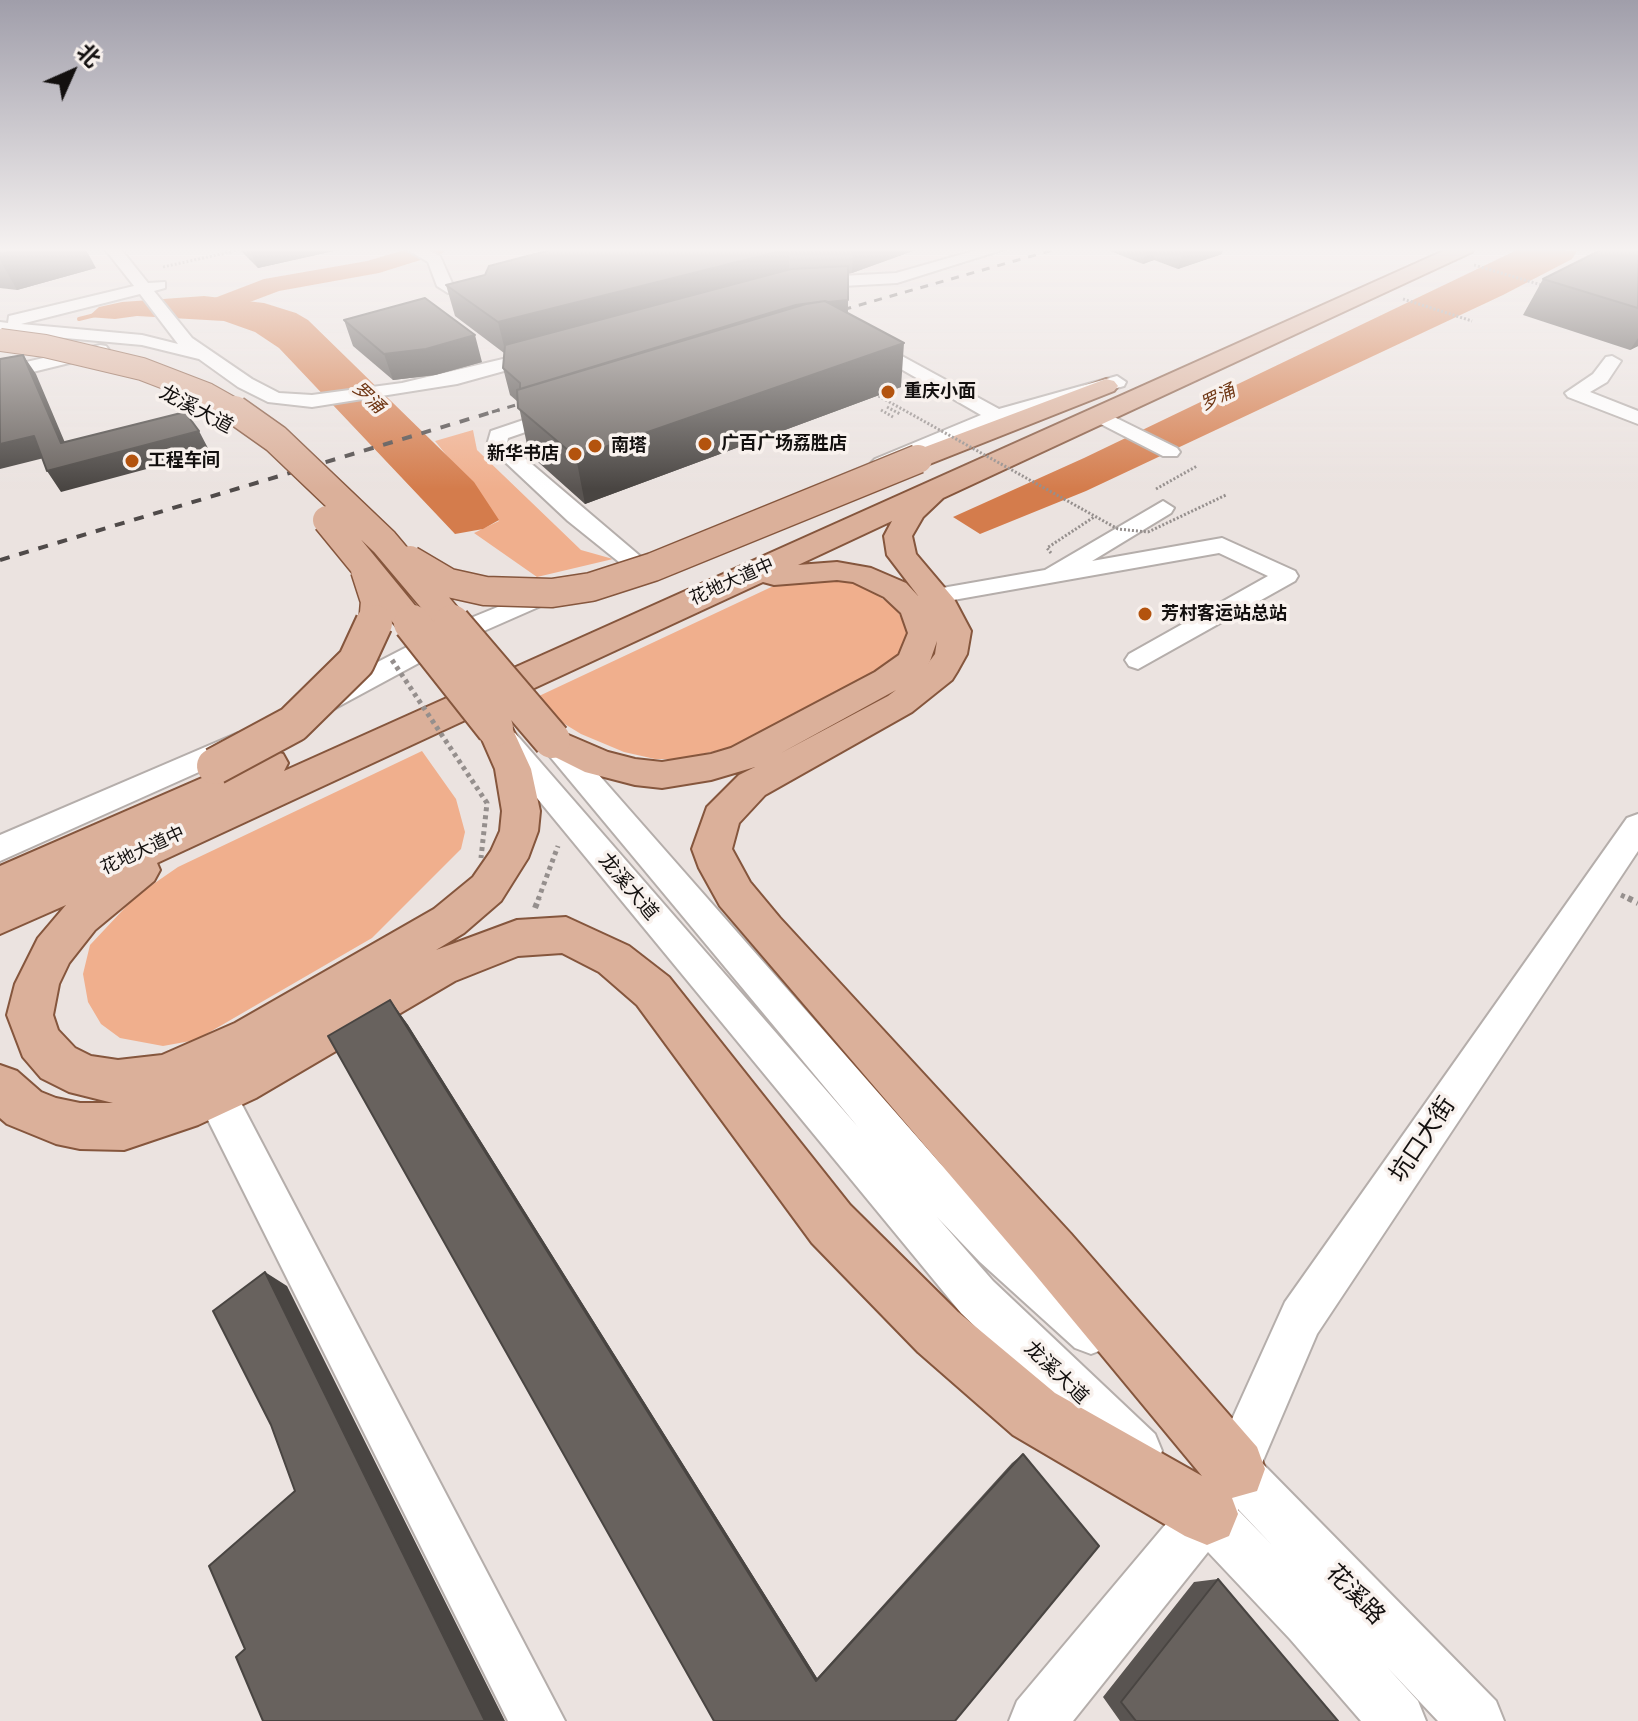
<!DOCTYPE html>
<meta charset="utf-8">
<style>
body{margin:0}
#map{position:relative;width:1638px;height:1721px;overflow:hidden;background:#ebe3e0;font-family:Manrope,"Noto Sans SC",sans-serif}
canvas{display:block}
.north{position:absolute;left:32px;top:32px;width:80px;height:80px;-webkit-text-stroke:6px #f8f1ed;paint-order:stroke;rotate:45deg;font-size:22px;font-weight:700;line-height:32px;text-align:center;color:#13100f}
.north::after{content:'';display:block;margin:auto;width:28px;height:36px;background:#13100f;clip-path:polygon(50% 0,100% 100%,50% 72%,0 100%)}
</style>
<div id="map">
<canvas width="1638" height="1721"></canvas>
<div class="north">北</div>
</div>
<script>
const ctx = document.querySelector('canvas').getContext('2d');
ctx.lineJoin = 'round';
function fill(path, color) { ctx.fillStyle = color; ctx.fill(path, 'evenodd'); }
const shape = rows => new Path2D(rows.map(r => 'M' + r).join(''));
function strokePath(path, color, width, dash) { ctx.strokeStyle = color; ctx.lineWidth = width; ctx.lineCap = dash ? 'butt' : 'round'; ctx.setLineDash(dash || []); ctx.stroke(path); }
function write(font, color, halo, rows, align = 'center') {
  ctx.font = font + ' Manrope,"Noto Sans SC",sans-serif'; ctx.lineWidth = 7; ctx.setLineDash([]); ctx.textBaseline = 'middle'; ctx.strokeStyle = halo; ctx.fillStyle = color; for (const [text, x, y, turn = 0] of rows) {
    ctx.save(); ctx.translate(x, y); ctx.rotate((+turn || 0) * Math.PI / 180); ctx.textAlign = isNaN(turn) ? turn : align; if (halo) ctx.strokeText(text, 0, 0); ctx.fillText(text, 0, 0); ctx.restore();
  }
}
const green = shape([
 [473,430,477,450,581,550,613,559,537,577,474,533,499,521,435,441],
 [810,578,846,580,874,593,896,608,906,628,906,648,890,666,733,747,680,759,655,759,624,752,581,734,563,723,539,696,782,582],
 [422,751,456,799,465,832,461,849,372,938,196,1040,163,1046,120,1038,101,1024,88,1002,83,974,90,945,136,896,178,867]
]);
const water = shape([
 [1521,248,1577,251,1572,259,1503,295,1086,491,980,534,953,517,1084,458],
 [204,296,264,303,296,313,308,320,474,482,499,520,483,529,455,534,279,348,255,332,224,321,137,316,115,319,88,317,99,307,122,302]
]);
const stream = shape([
 [79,319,95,315]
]);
const river = shape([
 [411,248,447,248,443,253,379,273,279,291,213,316,204,314,200,308,204,302,264,279,367,261,411,248]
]);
const pathFar2 = shape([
 [1474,265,1545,286],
 [163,267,248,248],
 [1403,299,1472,321],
 [887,407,900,414],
 [881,410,893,417],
 [1156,489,1197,466],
 [1051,553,1047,548,1094,517]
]);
const pathFar1 = shape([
 [1621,895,1632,900],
 [538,900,558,846]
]);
const path = shape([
 [1628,898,1638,903],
 [535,908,539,898]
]);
const minor = shape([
 [104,248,120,248,148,283,165,282,165,288,154,291,192,338,252,379,279,393,312,395,402,383,545,349,554,354,551,358,457,384,312,407,268,402,238,387,199,359,142,345,0,332,0,322,8,323,9,316,134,286,104,248],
 [140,294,178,344,142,335,21,324,140,294],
 [404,248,423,248,440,256,452,283,456,285,489,278,497,283,489,288,448,293,437,286,428,262,404,248],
 [984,248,1008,248,897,283,806,288,798,283,806,278,896,273,984,248],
 [867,337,999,409,1117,376,1126,382,1124,386,1004,420,882,469,875,467,871,463,875,459,981,415,861,346,858,342,861,338,867,337],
 [100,345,106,346,109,350,106,354,0,380,0,368,100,345],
 [1612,356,1621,361,1607,382,1590,392,1638,411,1638,424,1568,397,1565,393,1593,374,1606,357,1612,356],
 [562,407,569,409,572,413,569,417,508,438,507,443,640,556,644,561,640,566,624,566,568,521,487,445,491,431,562,407],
 [1100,410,1177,448,1180,452,1177,456,1163,456,1093,420,1090,416,1093,412,1100,410],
 [1163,501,1174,508,1171,513,1092,561,1222,538,1295,571,1298,576,1295,581,1138,669,1129,666,1125,660,1129,654,1268,576,1219,553,942,602,924,615,915,618,906,615,902,610,925,591,1045,570,1163,501],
 [559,582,568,584,571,589,568,594,452,645,330,711,320,713,310,711,306,704,310,697,434,633,559,582],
 [505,730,515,733,858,1127,542,747,538,740,542,733,552,730,562,733,940,1163,1010,1232,1107,1316,1113,1332,1107,1348,1091,1354,1075,1348,980,1262,937,1217,993,1281,1155,1434,1162,1451,1155,1468,1138,1475,1121,1468,961,1313,495,747,491,740,495,733,505,730],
 [238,733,248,736,252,743,248,750,0,861,0,835,238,733],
 [1638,814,1638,851,1317,1334,1262,1463,1496,1701,1504,1721,1438,1721,1387,1667,1418,1701,1426,1721,1361,1721,1290,1639,1208,1552,1073,1721,1009,1721,1017,1701,1176,1512,1174,1507,1181,1489,1198,1482,1206,1471,1202,1461,1209,1444,1224,1437,1285,1302,1627,818,1638,814],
 [1238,1509,1272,1545,1238,1510,1238,1509],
 [215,1075,229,1080,565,1721,508,1721,201,1106,196,1093,201,1080,215,1075]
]);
const major = shape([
 [1450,248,1474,248,1472,252,943,498,923,517,912,536,916,554,954,599,971,631,967,654,957,672,952,680,912,712,765,795,739,823,732,849,750,882,780,918,1071,1234,1257,1447,1265,1469,1257,1491,1232,1498,1238,1514,1229,1536,1207,1545,1185,1536,1013,1435,918,1352,812,1243,637,1005,599,972,562,953,518,956,455,981,256,1098,198,1125,124,1150,80,1149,56,1144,7,1124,0,1118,0,1065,17,1071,41,1092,56,1098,80,1103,113,1103,69,1092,41,1078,23,1057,7,1015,15,984,38,938,66,905,0,934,0,866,257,754,270,750,283,754,288,763,284,771,1450,248],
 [892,521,884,536,887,555,919,597,906,583,871,568,837,562,798,565,892,521],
 [837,580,853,582,884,597,901,613,908,633,899,655,875,672,731,748,711,754,662,762,635,759,608,752,552,728,539,731,534,740,539,749,585,772,635,785,662,788,711,780,755,767,739,775,707,807,692,849,699,868,720,906,1033,1272,1202,1476,1055,1393,958,1312,850,1205,669,977,629,946,566,917,517,920,436,950,464,933,501,901,528,858,538,831,540,811,531,769,508,719,495,716,482,719,477,728,495,769,502,811,500,831,491,851,473,877,434,909,235,1023,162,1055,118,1060,91,1056,75,1048,58,1030,53,1015,59,984,69,963,95,930,154,881,160,870,157,863,763,582,774,585,837,580],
 [937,641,935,654,927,665,930,661,937,641],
 [896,690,888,696,781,753,896,690],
 [1106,379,1114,381,1118,386,1114,391,927,465,918,467,909,465,905,459,909,453,1106,379]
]);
const railFar1 = shape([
 [828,314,1060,248],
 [492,412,540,398]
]);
const rail = shape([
 [0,560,499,410]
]);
const pathBridgeFar1 = shape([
 [875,394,1118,529,1148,532,1226,495]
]);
const pathBridge = shape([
 [392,660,487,803,481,858]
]);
const majorBridgeFar2 = shape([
 [0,340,45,346,142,369,207,394,239,412]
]);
const majorBridgeFar1 = shape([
 [235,410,276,439,384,542,454,625],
 [327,520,413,625],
 [410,560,449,583,485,591,552,593,591,587,653,567,918,459],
 [365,570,375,601,373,625]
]);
const majorBridge = shape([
 [412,623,495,728],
 [452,623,552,740],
 [215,766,293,724,356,662,374,623]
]);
const wall = shape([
 [0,248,96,268,17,290,0,288],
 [238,248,347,248,258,268],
 [558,248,921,248,852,273,848,274,848,313,901,387,585,504,529,454,518,402,510,395,503,368,504,353,455,316,446,285,485,275],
 [1110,248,1223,248,1222,254,1178,269,1154,260,1143,264,1110,251],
 [1638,248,1638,346,1630,350,1523,315,1543,279],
 [344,320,482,362,435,375,393,380,353,346],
 [390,1000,408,1025,817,1678,1012,1463,1023,1454,955,1721,714,1721],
 [1218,1579,1338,1721,1120,1721,1103,1697,1194,1582]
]);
const shadedWall = shape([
 [26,248,85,248,96,268,17,290,0,260,0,254],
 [260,248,347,248,258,268,250,250],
 [707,248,789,248,789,278,506,354,498,322],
 [853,248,921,248,852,273],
 [1147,248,1157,248,1154,260,1143,264],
 [1184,248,1223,248,1222,254,1178,269],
 [848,300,847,325,796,331,527,417,520,389,796,305],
 [475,335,482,362,435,375,393,380,384,354],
 [1638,338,1638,346,1630,350],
 [904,343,901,387,585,504,576,457],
 [23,355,36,374,74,464,199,431,210,452,61,492,47,471],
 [34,436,48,457,0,469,0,444],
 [390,1000,408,1025,817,1678,816,1681],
 [265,1272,287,1286,505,1721,485,1721]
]);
const building = shape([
 [0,248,26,248,0,254,0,248],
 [558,248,723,249,793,248,498,322,446,285,485,275,489,266,558,248],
 [1605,248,1638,248,1638,308,1543,279,1605,248],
 [848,266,848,300,828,302,825,301,796,305,520,389,520,383,503,368,505,345,791,269,848,266],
 [425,298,475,335,426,349,384,354,344,320,425,298],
 [825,301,904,343,576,457,518,408,517,390,806,304,825,301],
 [23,355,61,443,185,412,199,431,47,471,34,436,0,444,0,359,23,355],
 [390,1000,816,1681,1023,1454,1099,1546,955,1721,714,1721,328,1036,390,1000],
 [265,1272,485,1721,263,1721,236,1657,245,1649,209,1566,295,1491,271,1425,213,1311,265,1272],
 [1218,1579,1338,1721,1136,1721,1121,1702,1218,1579]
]);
const markers = [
 [888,392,8,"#b3530e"],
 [705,444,8,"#b3530e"],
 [595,446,8,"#b3530e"],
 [575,454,8,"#b3530e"],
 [132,461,8,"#b3530e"],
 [1145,614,8,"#b3530e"]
];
const farPoinames = [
 ["重庆小面",904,392],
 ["广百广场荔胜店",721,444],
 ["南塔",611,446],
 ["新华书店",559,454,"right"],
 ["工程车间",148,461],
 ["芳村客运站总站",1161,614]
];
const farWaternames = [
 ["罗涌",368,398,43],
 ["罗涌",1218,398,-26]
];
const farStreetnames = [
 ["花地大道中",732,582,-24],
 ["花地大道中",143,851,-25]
];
const streetNames = [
 ["龙溪大道",196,410,28],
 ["龙溪大道",628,887,50],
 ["龙溪大道",1056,1373,44]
];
const nearStreetnames = [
 ["坑口大街",1423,1140,-56],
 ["花溪路",1355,1595,46]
];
fill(green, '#f0af8d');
fill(water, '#d47c4c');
strokePath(stream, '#d47c4c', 4);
fill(river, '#d47c4c');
strokePath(minor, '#b5aeab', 4);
strokePath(major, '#85563d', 4);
strokePath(pathFar2, '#958f8d', 3, [2, 2]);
strokePath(pathFar1, '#958f8d', 5, [4, 4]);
strokePath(path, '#958f8d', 6, [5, 5]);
fill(minor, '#fff');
fill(major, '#dbb09a');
strokePath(railFar1, '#4f4a49', 3, [8, 8]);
strokePath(rail, '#4f4a49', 4, [10, 10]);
strokePath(majorBridgeFar2, '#85563d', 24, []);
strokePath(majorBridgeFar1, '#85563d', 31, []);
strokePath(majorBridge, '#85563d', 40, []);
strokePath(pathBridgeFar1, '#958f8d', 3, [2, 2]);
strokePath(pathBridge, '#958f8d', 5, [4, 4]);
strokePath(majorBridgeFar2, '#dbb09a', 22);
strokePath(majorBridgeFar1, '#dbb09a', 28);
strokePath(majorBridge, '#dbb09a', 36);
fill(wall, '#595451');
fill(shadedWall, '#494542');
fill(building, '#68625e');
strokePath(building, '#494542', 2);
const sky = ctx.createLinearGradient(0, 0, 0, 489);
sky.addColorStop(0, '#a09eaa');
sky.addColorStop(0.51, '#f6f2f1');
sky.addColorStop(1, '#f6f2f100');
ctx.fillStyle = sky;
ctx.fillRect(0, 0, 1638, 489);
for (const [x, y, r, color] of markers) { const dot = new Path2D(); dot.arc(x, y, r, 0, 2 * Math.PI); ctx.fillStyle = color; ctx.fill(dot); strokePath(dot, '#f8f1ed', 3); }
write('bold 18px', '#13100f', '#f8f1ed', farPoinames, 'left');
write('italic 18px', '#6f3613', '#f8f1ed', farWaternames);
write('18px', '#13100f', '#f8f1ed', farStreetnames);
write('20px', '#13100f', '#f8f1ed', streetNames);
write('24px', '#13100f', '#f8f1ed', nearStreetnames);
</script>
